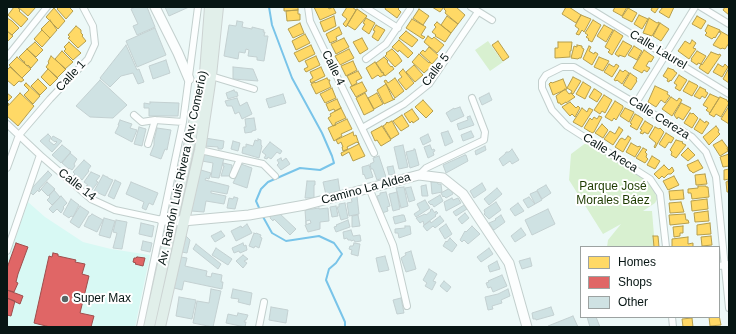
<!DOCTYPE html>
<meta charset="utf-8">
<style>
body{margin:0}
#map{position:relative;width:736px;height:334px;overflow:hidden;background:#edf9f8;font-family:Helvetica,sans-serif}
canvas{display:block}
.frame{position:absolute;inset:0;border:8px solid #071614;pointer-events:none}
.legend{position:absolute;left:580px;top:246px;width:140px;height:72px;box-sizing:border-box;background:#fff;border:1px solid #9ca2a1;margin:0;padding:5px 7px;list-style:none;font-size:12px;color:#071614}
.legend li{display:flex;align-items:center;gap:8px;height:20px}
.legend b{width:20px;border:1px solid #9ca2a1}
</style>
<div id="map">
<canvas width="736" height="334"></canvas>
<div class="frame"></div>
<ul class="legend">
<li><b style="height:11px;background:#ffd966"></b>Homes</li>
<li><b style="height:11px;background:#e06666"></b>Shops</li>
<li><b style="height:11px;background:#cfe2e3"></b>Other</li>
</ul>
</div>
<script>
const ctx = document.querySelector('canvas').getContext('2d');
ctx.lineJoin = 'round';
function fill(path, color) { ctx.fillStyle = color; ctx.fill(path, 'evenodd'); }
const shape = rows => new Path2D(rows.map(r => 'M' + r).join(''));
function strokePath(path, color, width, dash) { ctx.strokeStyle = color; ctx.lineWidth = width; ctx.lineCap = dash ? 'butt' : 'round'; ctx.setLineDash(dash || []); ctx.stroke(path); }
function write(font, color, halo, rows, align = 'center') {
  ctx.font = font + ' Helvetica,sans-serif'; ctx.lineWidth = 4; ctx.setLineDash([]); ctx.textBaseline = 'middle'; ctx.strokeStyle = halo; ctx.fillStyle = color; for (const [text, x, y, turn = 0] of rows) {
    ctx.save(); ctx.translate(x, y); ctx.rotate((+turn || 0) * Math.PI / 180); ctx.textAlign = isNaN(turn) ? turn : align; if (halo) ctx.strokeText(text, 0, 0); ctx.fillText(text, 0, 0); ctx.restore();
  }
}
const built = shape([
 [28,202,45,217,83,242,111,249,150,255,135,327,7,327,7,263]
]);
const green = shape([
 [488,41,503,62,490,71,475,50],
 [587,142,646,180,654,190,657,199,655,203,643,211,652,211,655,247,607,247,608,240,621,224,603,234,569,180,571,154]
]);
const homes = shape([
 [14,7,17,7,20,10,19,11,28,19,21,27,8,15,14,7],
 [18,7,36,7,28,16,18,7],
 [59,7,69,7,73,11,66,19,57,9,59,7],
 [283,7,298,7,298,10,284,11,284,7,283,7],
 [314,7,328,7,329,9,333,7,336,13,320,20,314,7],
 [347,7,352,7,356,10,346,27,343,24,347,19,342,15,347,7],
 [386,7,400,7,398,9,401,12,397,18,385,9,386,7],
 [432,7,444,7,440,12,432,7],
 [445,7,456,7,465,15,458,24,445,13,446,11,444,9,445,7],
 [566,7,569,7,581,15,576,23,562,14,566,7],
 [615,7,627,7,622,16,613,11,615,7],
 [650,7,659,7,655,13,651,10,652,8,650,7],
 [663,7,674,7,669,18,659,12,663,7],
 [725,7,729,7,729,15,723,10,725,7],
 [54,8,65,21,58,29,46,17,54,8],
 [628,8,637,13,632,22,622,17,628,8],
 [357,9,367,16,355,30,347,25,357,9],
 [419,9,429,16,423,25,413,18,419,9],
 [298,10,298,14,300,14,300,20,287,21,286,11,298,10],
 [581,15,591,19,584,32,582,30,579,35,576,34,579,29,575,26,581,15],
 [639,15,648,19,642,29,634,24,639,15],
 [334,16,336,26,324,32,320,22,334,16],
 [447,16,458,24,451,33,441,25,447,16],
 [697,16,706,21,701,29,692,24,697,16],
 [7,18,12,21,19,28,12,35,7,31,7,18],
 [366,18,375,23,369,34,362,29,365,24,363,23,366,18],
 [649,18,657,23,659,22,659,24,652,36,643,33,649,18],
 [412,19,426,27,421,35,425,37,423,39,406,28,412,19],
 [50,20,57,30,50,38,41,29,50,20],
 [593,20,601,25,592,42,588,40,589,39,586,37,588,35,585,33,593,20],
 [437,22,451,33,445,42,435,36,436,35,432,32,436,27,434,25,437,22],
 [300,23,304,33,293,38,288,29,300,23],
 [660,23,669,29,661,41,653,36,660,23],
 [376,25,385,30,378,41,372,37,375,31,373,30,376,25],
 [604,25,613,30,606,42,597,36,604,25],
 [708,25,720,30,715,38,714,37,712,39,705,35,707,33,705,31,708,25],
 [76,26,81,30,81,33,83,35,82,36,86,41,78,48,68,38,70,37,68,35,76,26],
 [339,27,342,34,336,37,337,40,330,43,326,34,339,27],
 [42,30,50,38,42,47,34,39,42,30],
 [614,30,623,36,612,55,608,52,610,50,605,47,614,30],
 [7,31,13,36,7,42,7,31],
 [406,31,418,40,412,47,399,38,406,31],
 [720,31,729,36,729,43,725,49,722,48,721,49,713,45,721,33,719,32,720,31],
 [305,34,310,43,296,50,292,41,305,34],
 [428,36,432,39,434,37,444,45,437,53,424,42,428,36],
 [344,38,349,47,336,54,331,44,344,38],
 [362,38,368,49,360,54,353,42,362,38],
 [399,40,413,53,408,58,399,50,398,52,392,47,399,40],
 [692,40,696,43,693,48,696,49,689,59,678,51,685,41,690,44,692,40],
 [498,41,509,57,503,61,492,45,498,41],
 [623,41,632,46,625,57,619,55,619,57,615,54,623,41],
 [35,42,43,50,36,57,27,49,35,42],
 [69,42,81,53,73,60,64,51,66,49,64,47,69,42],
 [558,42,572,42,571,51,570,51,570,57,555,58,555,48,558,48,558,42],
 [311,45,315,54,299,62,294,53,311,45],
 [577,45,582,46,582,48,584,49,581,58,579,58,578,59,571,58,574,46,577,47,577,45],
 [589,46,591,47,589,51,594,54,595,52,598,54,592,65,583,59,589,46],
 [634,46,642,51,637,60,628,55,634,46],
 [429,47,439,56,432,64,420,53,423,50,425,52,429,47],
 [27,49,38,60,31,68,28,65,27,66,24,63,25,62,23,61,19,57,27,49],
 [349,49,354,58,340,65,335,56,349,49],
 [392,49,398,55,402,61,395,67,385,56,387,54,386,53,392,49],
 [644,50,654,57,651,62,649,61,646,66,650,68,647,72,644,70,642,73,633,68,644,50],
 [62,51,73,62,65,69,55,59,62,51],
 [697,51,706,56,701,64,698,63,697,65,691,61,692,59,691,59,697,51],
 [711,52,719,55,719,54,721,55,708,74,699,68,701,64,702,65,711,52],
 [419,54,429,63,430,62,433,65,424,73,412,62,419,54],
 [51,56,66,69,57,78,46,67,49,63,48,62,51,56],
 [316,56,320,65,306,72,304,69,308,67,305,61,316,56],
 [17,57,31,69,22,78,9,65,17,57],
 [384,57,388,61,387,62,391,67,392,66,394,69,385,76,376,63,384,57],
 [599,57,609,61,603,71,594,67,599,57],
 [353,61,357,70,346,76,341,66,353,61],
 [375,62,382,73,383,72,384,75,380,77,378,75,372,79,366,68,375,62],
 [609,64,614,67,616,64,619,66,612,77,604,72,609,64],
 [718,64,723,67,725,64,728,67,722,77,713,72,718,64],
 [414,65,423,75,415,82,406,72,414,65],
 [10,67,24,80,21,82,19,81,14,86,7,80,7,68,8,69,10,67],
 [321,67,325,76,311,83,310,80,313,78,310,72,321,67],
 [668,68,674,70,674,71,677,73,671,81,670,80,669,82,667,81,668,79,663,76,668,68],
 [729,68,729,83,723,79,729,68],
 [48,69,58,78,50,86,41,77,48,69],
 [403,69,414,83,406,90,398,80,402,77,399,73,403,69],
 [620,70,623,72,625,70,629,73,622,84,617,80,616,81,614,80,620,70],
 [358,71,362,78,356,81,357,83,352,86,347,76,358,71],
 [630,73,637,78,636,80,637,81,631,90,623,85,630,73],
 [679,75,687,80,680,91,675,88,677,85,674,83,679,75],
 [573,77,581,81,573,94,571,93,572,91,567,88,573,77],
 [327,78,328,80,330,80,329,82,331,87,316,94,311,84,315,82,315,83,327,78],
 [395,78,404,91,395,98,384,81,386,80,388,83,395,78],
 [38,79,47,88,40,95,31,86,38,79],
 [563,79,567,89,553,95,549,84,551,82,552,83,563,79],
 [689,81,697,85,698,86,692,96,683,91,689,81],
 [362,82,367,91,356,97,350,87,362,82],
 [583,82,591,87,585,99,576,94,583,82],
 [26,83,40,96,33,104,24,95,29,90,24,85,26,83],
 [386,84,393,99,395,99,384,104,377,90,386,84],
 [655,86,668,92,667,94,670,96,665,103,661,100,656,107,648,102,655,86],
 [700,87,706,90,705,91,708,93,705,98,702,96,700,99,694,96,700,87],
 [332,88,336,98,325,103,320,94,332,88],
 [565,89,569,94,571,93,575,97,566,103,566,102,561,105,560,103,558,103,556,96,565,89],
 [594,89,595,89,602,94,597,102,589,97,594,89],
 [7,93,12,97,7,102,9,104,7,106,7,93],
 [20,93,34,106,18,126,7,116,7,107,20,93],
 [365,93,374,110,364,115,356,98,365,93],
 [377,93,383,104,374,109,368,98,377,93],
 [710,94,719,98,710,113,706,110,708,108,703,105,710,94],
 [604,95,612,100,605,113,602,111,600,114,594,110,604,95],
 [671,97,677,101,679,98,682,100,672,116,662,109,671,97],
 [720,97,727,100,727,101,729,103,721,117,716,114,714,117,709,114,720,97],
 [337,99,341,108,335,111,334,109,329,111,326,104,337,99],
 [423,100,433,111,426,118,415,107,423,100],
 [615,101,623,106,623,108,616,120,614,118,612,121,605,117,615,101],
 [570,102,576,108,578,106,580,108,575,117,572,114,570,116,562,107,570,102],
 [681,103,691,108,683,120,678,117,677,119,674,115,681,103],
 [729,106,729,124,721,119,729,106],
 [341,108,346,118,335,123,336,125,333,126,328,118,331,116,330,114,341,108],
 [582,108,587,112,589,108,593,110,582,127,573,122,582,108],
 [625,108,634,112,629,122,620,116,625,108],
 [412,109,419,119,413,123,412,121,410,123,404,114,412,109],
 [690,113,692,114,693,113,698,118,692,128,684,123,690,113],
 [635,114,639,116,643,119,637,130,630,126,632,124,630,123,635,114],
 [402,115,409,126,401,131,393,121,402,115],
 [599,116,602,117,594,132,592,133,584,128,590,118,592,120,594,117,597,119,599,116],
 [347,119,352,129,341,134,342,136,334,141,328,128,347,119],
 [700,119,705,123,706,121,709,123,702,134,694,129,700,119],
 [392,121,399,134,391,139,383,126,386,124,386,123,387,122,388,123,392,121],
 [645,121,653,126,648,134,644,132,643,134,640,133,642,130,640,129,645,121],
 [602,124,608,130,603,138,595,133,602,124],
 [382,126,391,140,381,146,377,140,375,141,371,132,382,126],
 [716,126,719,130,718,132,720,134,709,145,703,137,716,126],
 [619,127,623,130,613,145,604,139,610,131,615,134,619,127],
 [655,127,659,129,660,128,664,132,655,148,654,147,656,143,649,137,655,127],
 [353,132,354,136,356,135,359,144,357,142,347,147,348,149,343,151,342,147,343,147,341,142,338,144,336,140,353,132],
 [666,133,674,138,671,143,669,142,665,148,659,144,666,133],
 [628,136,631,138,623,152,615,147,620,139,622,138,625,140,628,136],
 [676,140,683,142,682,143,686,145,676,158,671,155,672,152,670,150,676,140],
 [722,140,728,148,727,148,728,151,720,156,713,145,722,140],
 [631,143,638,147,639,146,641,147,635,157,626,152,631,143],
 [359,144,365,156,353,161,349,152,342,156,341,153,359,144],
 [643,148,647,150,645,152,647,154,646,157,648,159,645,163,636,158,643,148],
 [688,148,695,155,688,161,681,155,688,148],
 [729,154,729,166,723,167,720,157,729,154],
 [652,156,660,161,655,169,647,165,652,156],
 [698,160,703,168,693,173,691,171,690,171,687,165,698,160],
 [664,165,669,170,672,167,674,171,671,174,668,174,664,178,662,176,659,179,654,174,664,165],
 [729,169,729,179,724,180,724,170,729,169],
 [705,174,707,184,696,185,695,175,705,174],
 [674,176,679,185,668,190,663,181,674,176],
 [728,181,729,192,727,192,726,182,728,181],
 [698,186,706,186,706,187,708,187,709,197,692,199,691,193,688,193,688,189,698,188,698,186],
 [683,190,684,199,670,200,669,191,683,190],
 [707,199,708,209,692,211,691,201,707,199],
 [681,202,684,212,670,213,669,203,681,202],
 [708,211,709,221,695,222,694,213,708,211],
 [685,214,686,220,688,220,689,223,670,225,669,215,685,214],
 [710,223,711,234,697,235,697,225,710,223],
 [683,226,683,233,680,233,680,236,674,237,673,227,683,226],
 [653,236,658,236,659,247,654,247,653,236],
 [711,236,712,245,702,246,701,237,711,236],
 [688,237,688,244,693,243,693,247,672,247,672,239,688,237],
 [719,315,721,325,710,326,709,317,719,317,719,315],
 [692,318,693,327,683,327,682,319,692,318]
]);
const shops = shape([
 [16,243,28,247,18,274,16,282,18,283,14,292,7,290,7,268,16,243],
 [53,253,58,254,58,256,76,260,75,262,85,264,82,274,89,276,80,313,94,316,91,327,50,327,34,323,49,256,52,257,53,253],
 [137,257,145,258,143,266,135,264,136,263,133,262,134,258,136,258,137,257],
 [7,290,23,296,20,304,7,298,7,290],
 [7,298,15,301,11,316,7,315,7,298]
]);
const stream = shape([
 [260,210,256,201,261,189,268,182,300,168,320,170,334,163,332,156,322,133,292,78,272,25,269,7],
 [262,215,272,233,286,241,319,236,334,243,342,254,336,263,329,269,326,280,345,322,345,327]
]);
const building = shape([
 [135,7,147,7,155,27,137,35,133,26,138,24,131,9,135,7],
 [165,7,189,7,169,16,165,7],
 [237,21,243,22,242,27,252,29,252,27,264,30,263,32,265,32,264,36,268,36,264,61,257,60,257,57,248,56,249,50,246,49,245,53,239,52,238,59,224,56,229,25,236,26,237,21],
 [155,28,166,55,137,67,126,41,155,28],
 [126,45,137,70,139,69,144,82,138,84,133,73,121,76,110,87,100,78,126,45],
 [166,60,170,73,153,79,149,66,166,60],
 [233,67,253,69,258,81,233,79,233,67],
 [100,80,127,105,113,118,90,117,76,106,100,80],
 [234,90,235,92,237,92,238,96,228,99,226,93,234,90],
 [489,93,492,100,482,105,479,98,489,93],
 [283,94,286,103,269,108,266,99,283,94],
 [237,98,240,106,247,102,252,114,242,119,239,112,235,114,232,106,227,106,225,101,237,98],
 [150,102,179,103,178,116,149,116,149,108,144,108,144,103,150,104,150,102],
 [460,107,464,116,451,122,446,113,454,108,454,109,460,107],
 [470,116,474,125,459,130,457,124,468,120,467,117,470,116],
 [254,118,256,130,252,131,252,132,245,133,244,127,246,127,245,119,254,118],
 [120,120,132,124,130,128,137,130,132,142,115,133,119,125,118,125,120,120],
 [139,127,146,129,142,146,134,144,139,127],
 [157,128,171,130,167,150,165,149,161,159,150,155,154,145,154,140,157,128],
 [448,131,453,142,445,146,441,133,448,131],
 [471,131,474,137,463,141,461,135,471,131],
 [48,134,51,137,49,141,54,145,57,142,56,141,55,142,51,139,53,136,62,141,52,152,40,141,48,134],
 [428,134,431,141,423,145,420,138,428,134],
 [205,138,224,141,223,148,222,149,218,149,218,147,204,146,205,138],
 [258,139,261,140,261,145,262,146,259,158,242,153,243,147,246,147,246,144,253,146,255,140,258,141,258,139],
 [233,141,240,143,238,151,231,149,233,141],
 [270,142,282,151,280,154,277,152,271,159,268,157,267,159,264,158,266,155,262,152,270,142],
 [62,145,71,152,61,163,52,155,62,145],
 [403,145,408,167,399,169,394,147,403,145],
 [430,145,432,150,434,149,435,151,433,152,434,155,428,158,424,147,430,145],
 [485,146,486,150,476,155,475,151,485,146],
 [414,149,415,149,419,165,410,168,406,152,414,150,414,149],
 [512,149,519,160,512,164,510,161,503,166,499,159,505,154,506,152,509,152,512,149],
 [70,153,77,159,74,164,75,166,72,170,69,168,69,169,62,163,70,153],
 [203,153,224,158,219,178,211,177,213,163,202,161,203,153],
 [465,155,466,155,468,161,446,173,443,165,465,155],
 [379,156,386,177,377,180,373,169,371,169,370,164,374,162,373,158,379,156],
 [281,158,282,161,286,158,290,164,281,170,277,165,279,163,277,160,281,158],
 [84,160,91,166,88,170,89,171,82,180,80,178,79,180,73,176,75,174,73,172,84,160],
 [223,163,232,165,231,176,221,176,224,166,223,166,223,163],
 [241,164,252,168,247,188,233,183,236,177,241,164],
 [369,165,373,177,366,179,364,174,363,175,362,167,369,165],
 [393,166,395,174,389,175,387,167,393,166],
 [201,170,211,173,209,179,206,178,205,180,229,186,227,194,211,191,211,193,226,196,224,204,206,201,204,212,191,211,198,176,201,170],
 [48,171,52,175,39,189,41,190,39,192,38,190,33,195,30,192,31,189,48,171],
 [91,172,100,176,96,181,98,182,92,190,86,186,88,185,84,182,91,172],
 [103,175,107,177,108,177,108,178,113,180,105,196,94,191,103,175],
 [338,179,340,192,326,195,323,182,338,179],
 [115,180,121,183,114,199,108,196,115,180],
 [307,181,315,181,315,185,314,185,314,198,305,198,307,181],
 [47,182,55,189,48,196,41,189,47,182],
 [131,182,158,193,153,205,149,203,146,210,142,208,144,202,126,194,131,182],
 [431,182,437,182,438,184,441,184,442,192,432,194,431,182],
 [482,183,486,190,474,198,470,191,482,183],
 [426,185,428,196,422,196,421,186,426,185],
 [546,185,551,193,542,199,537,190,546,185],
 [404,187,408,206,401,208,396,188,404,187],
 [411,187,415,200,409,202,405,188,411,187],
 [450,188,453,194,446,198,444,196,443,197,441,193,450,188],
 [497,188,502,194,489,205,484,199,497,188],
 [54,190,60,197,52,205,47,200,50,197,49,196,54,190],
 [537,191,542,200,535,204,530,194,537,191],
 [386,192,390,206,387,207,388,211,382,213,377,196,380,195,380,193,386,192],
 [397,192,400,209,393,211,389,194,397,192],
 [440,195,443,201,434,207,432,204,431,205,428,202,440,195],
 [61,196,67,203,63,207,64,208,61,213,57,209,53,213,49,209,61,196],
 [357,196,359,214,349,216,347,203,352,202,351,197,357,196],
 [234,197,238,198,235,209,227,208,229,198,233,199,234,197],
 [529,197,535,204,528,208,523,200,529,197],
 [452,198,453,200,458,198,461,203,446,211,444,202,452,198],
 [71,199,79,205,73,217,71,216,69,218,63,214,71,199],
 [425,200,430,208,416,217,414,214,420,210,417,204,425,200],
 [496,202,501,210,489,219,484,214,485,213,484,210,496,202],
 [345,203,348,218,341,220,337,207,339,207,339,204,345,203],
 [518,203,524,211,515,216,510,209,518,203],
 [464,205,467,209,456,216,453,212,464,205],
 [80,206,89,212,79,228,70,222,80,206],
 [336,206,338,216,332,217,330,207,336,206],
 [319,208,319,209,328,208,329,221,320,222,320,229,308,232,305,225,311,223,310,220,306,221,306,224,305,210,319,208],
 [432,209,435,213,436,211,438,213,435,215,436,216,424,225,423,221,420,223,416,218,425,214,426,215,431,211,430,210,432,209],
 [548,209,555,224,532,235,525,220,548,209],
 [279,213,296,229,290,235,274,219,273,221,270,218,271,215,279,213],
 [465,213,469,218,462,224,458,219,465,213],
 [92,214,103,220,97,232,84,226,89,216,90,216,92,214],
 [358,215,360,226,352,227,352,216,358,215],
 [402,215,404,215,406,221,395,224,393,217,402,215],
 [501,215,505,222,494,230,493,229,489,223,496,220,495,219,501,215],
 [440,216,444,221,435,228,433,226,427,231,423,226,430,221,431,223,440,216],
 [104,218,115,221,110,238,99,235,104,218],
 [116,220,127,222,122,249,113,248,117,233,113,232,116,220],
 [348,220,350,227,336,232,334,227,337,226,336,225,348,220],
 [141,223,154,226,152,237,139,234,141,223],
 [247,224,252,233,236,241,231,231,241,226,242,228,247,224],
 [446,224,452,234,445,239,439,229,446,224],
 [405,226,410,226,411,234,399,238,398,233,395,233,395,229,405,228,405,226],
 [472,226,480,234,468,244,464,240,462,242,460,240,465,231,466,232,472,226],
 [521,228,526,235,515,242,511,236,521,228],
 [351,230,353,236,360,235,361,241,355,242,354,240,351,241,351,240,348,240,347,238,344,239,343,232,351,230],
 [221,231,225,236,215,242,211,236,221,231],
 [254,233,255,234,256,233,261,235,260,237,262,238,259,248,255,246,254,248,249,246,254,233],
 [186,236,190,240,187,253,182,252,186,236],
 [450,238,457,245,452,252,443,246,446,241,447,242,450,238],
 [143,241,152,243,150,252,141,250,143,241],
 [243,243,244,246,246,245,247,250,240,253,239,251,234,253,232,248,243,243],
 [354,243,360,244,358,256,351,254,352,250,349,249,350,246,353,246,354,243],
 [196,244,221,264,218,269,193,249,196,244],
 [216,248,232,259,228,265,212,255,216,248],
 [489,248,493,254,481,262,477,257,489,248],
 [411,251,416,269,406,272,401,258,406,255,405,253,411,251],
 [243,255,248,259,244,261,247,263,243,268,236,261,243,255],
 [385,256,389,270,379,272,376,258,385,256],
 [181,257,187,258,185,266,207,271,206,276,211,277,212,273,222,275,221,282,223,282,222,289,184,281,182,290,174,288,181,257],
 [530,258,532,266,522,269,519,261,530,258],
 [497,261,500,269,490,272,488,266,497,261],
 [429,269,437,274,433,281,436,282,432,290,425,286,427,283,423,280,429,269],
 [502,275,507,286,493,292,491,287,488,288,486,283,489,282,488,281,502,275],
 [444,281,451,287,447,292,440,286,444,281],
 [211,289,221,291,213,327,193,323,197,301,209,303,211,289],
 [233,289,252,293,250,305,238,302,239,299,231,298,233,289],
 [508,289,510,296,501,300,502,303,492,306,493,309,488,310,485,297,498,294,508,289],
 [179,297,196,300,192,319,176,316,179,297],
 [401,298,404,313,397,314,393,300,401,298],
 [271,307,288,310,286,323,269,320,271,307],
 [551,307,554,315,536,320,536,319,533,319,532,313,551,307],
 [238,313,248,315,246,320,245,320,244,322,246,322,245,327,226,323,228,314,237,316,238,313],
 [573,316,578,327,548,327,548,326,573,316],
 [587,317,596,317,600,327,590,327,587,317]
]);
const street = shape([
 [308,7,310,21,374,153],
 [365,7,398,28],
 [471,7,492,20],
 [587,7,729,94],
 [701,7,729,24],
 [7,57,47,7],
 [366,59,386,44,410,9],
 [211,76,254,89],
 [636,103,695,7],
 [134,115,142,122,155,120,183,122],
 [7,124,40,155,91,199,115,210,162,220],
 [362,128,404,104,429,84,478,12],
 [148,144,155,120],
 [200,150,263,164,275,176],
 [7,168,19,135,50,99,88,59,95,44,93,26,83,7],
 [233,175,240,159],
 [419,175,426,168,484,140,485,132,472,98],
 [369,188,393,245,407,306],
 [666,247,660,194,650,179,567,126,552,110,542,88,542,81,546,75,562,67,574,67,692,137,706,152,716,177,729,308],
 [7,251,40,155],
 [719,266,729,264],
 [672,317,673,327],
 [140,327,183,122,198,7],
 [259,327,264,302]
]);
const secondary = shape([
 [155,7,178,53,189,79],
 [162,220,183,221,249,215,305,205,419,175,443,178,463,194,509,263,527,327]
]);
const primary = shape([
 [149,327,205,73,210,7],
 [160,327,200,150,211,76,218,7]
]);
const markers = [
 [65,299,4,"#586564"]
];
const streetNames = [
 ["Calle Laurel",658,50,31],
 ["Calle 4",333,68,64],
 ["Calle 5",436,70,-53],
 ["Calle 1",71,76,-47],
 ["Calle Cereza",659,118,32],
 ["Calle Areca",610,153,32],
 ["Av. Ramón Luis Rivera (Av. Comerío)",183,168,-78],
 ["Calle 14",77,185,38],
 ["Camino La Aldea",366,189,-15]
];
const parkNames = [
 ["Parque José",613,187],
 ["Morales Báez",613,201]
];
const poiNames = [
 ["Super Max",73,299]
];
fill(built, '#d8f9f4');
fill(green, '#d8f0d0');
fill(homes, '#ffd966');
strokePath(homes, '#b59e4d', 1);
fill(shops, '#e06666');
strokePath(shops, '#9f4e4d', 1);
strokePath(stream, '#79c4e9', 2);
fill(building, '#cfe2e3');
strokePath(building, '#c3d0d1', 1);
strokePath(street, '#c2cfcd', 8);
strokePath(secondary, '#c2cfcd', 11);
strokePath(primary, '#ccd3d2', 12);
strokePath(street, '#fcfefe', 6);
strokePath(secondary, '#fcfefe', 9);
strokePath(primary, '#e1efea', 10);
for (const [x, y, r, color] of markers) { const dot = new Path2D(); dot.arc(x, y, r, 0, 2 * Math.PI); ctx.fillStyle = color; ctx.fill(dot); strokePath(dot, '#fff', 1.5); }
write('12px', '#071614', '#fff', streetNames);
write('12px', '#1e3b00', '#fff', parkNames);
write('12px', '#071614', '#fff', poiNames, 'left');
</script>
